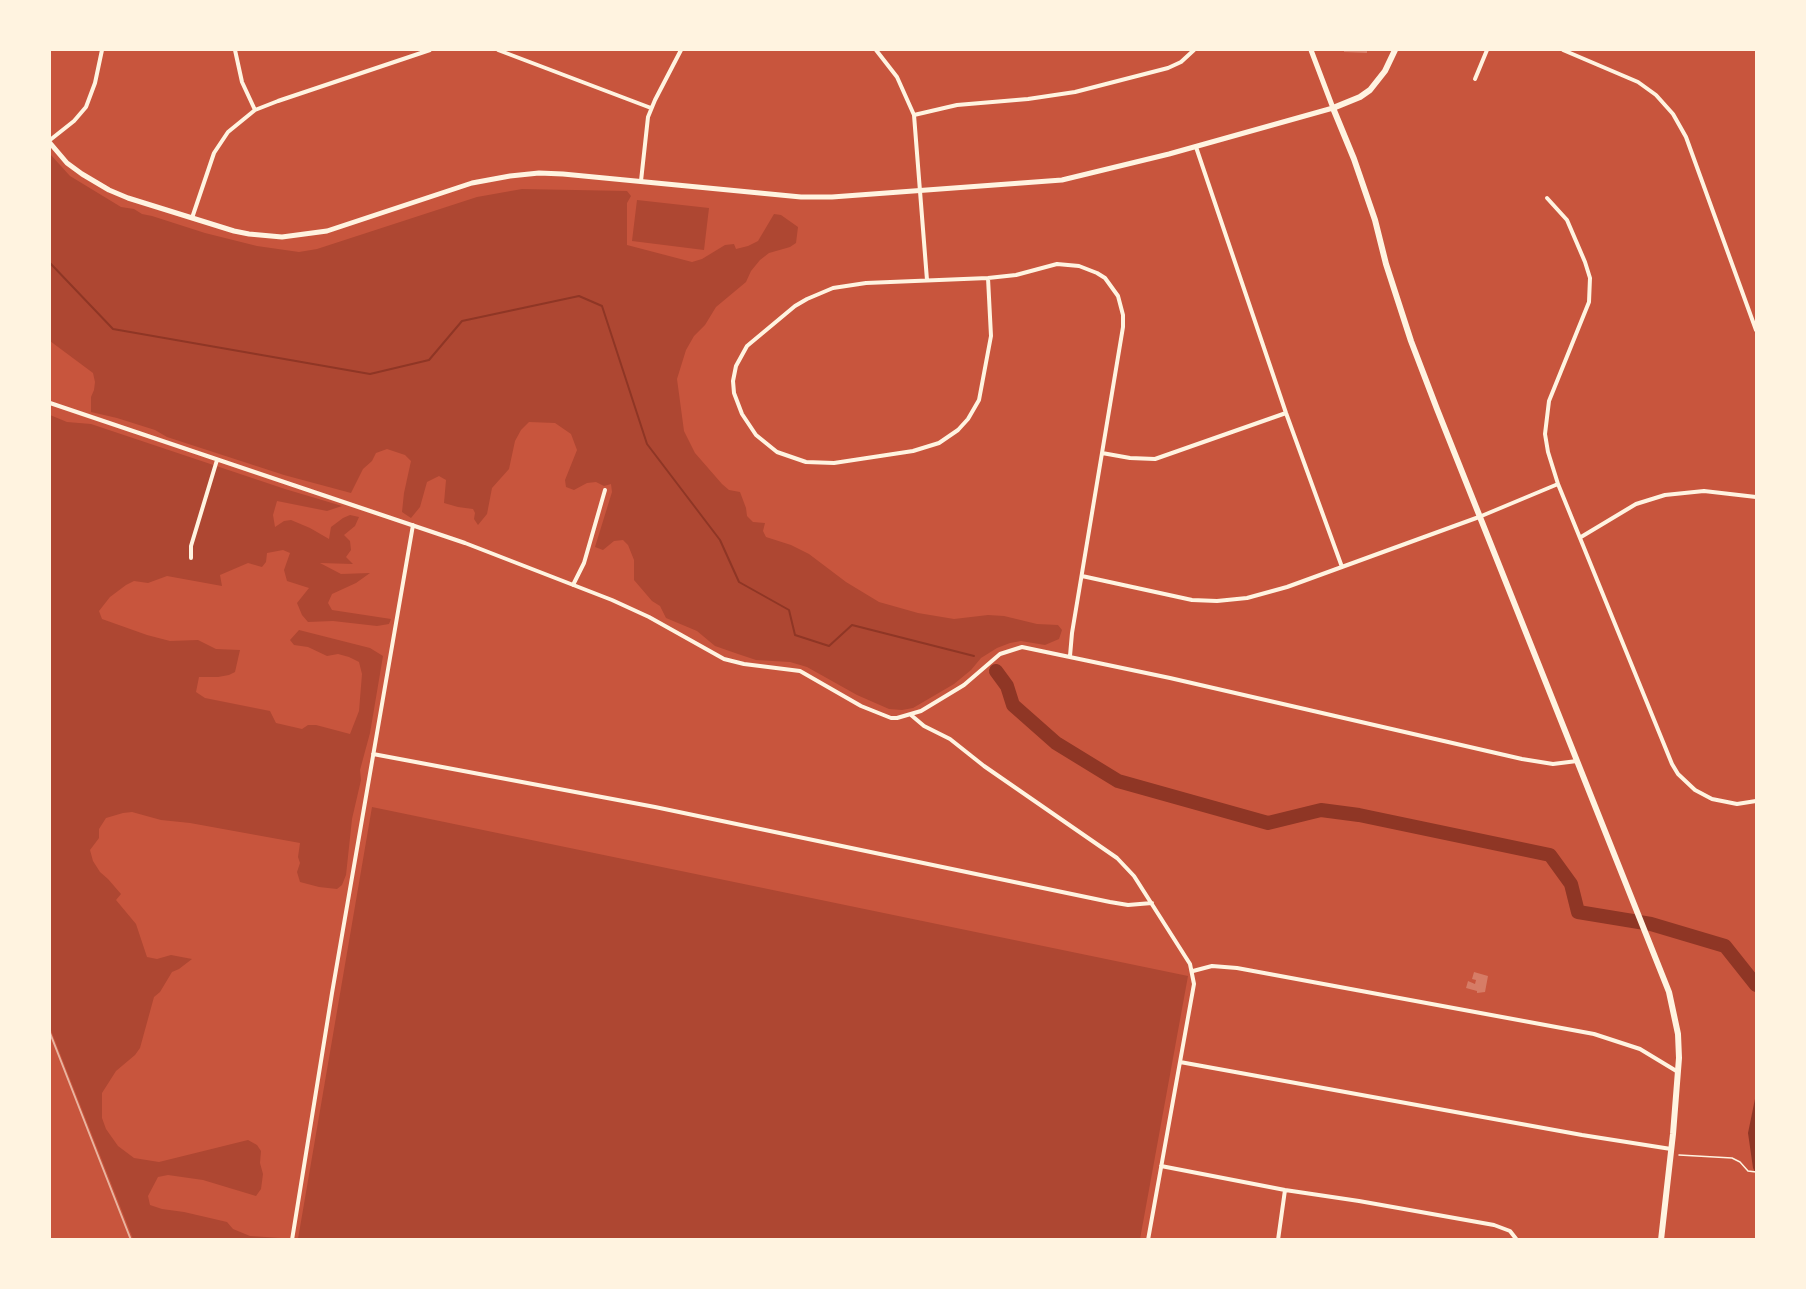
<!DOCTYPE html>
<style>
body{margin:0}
#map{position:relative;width:1806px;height:1289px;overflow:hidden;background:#c8553d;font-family:Overpass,sans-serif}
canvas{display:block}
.frame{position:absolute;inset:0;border:51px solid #fff3e0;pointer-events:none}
</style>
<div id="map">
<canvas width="1806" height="1289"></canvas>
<div class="frame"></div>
</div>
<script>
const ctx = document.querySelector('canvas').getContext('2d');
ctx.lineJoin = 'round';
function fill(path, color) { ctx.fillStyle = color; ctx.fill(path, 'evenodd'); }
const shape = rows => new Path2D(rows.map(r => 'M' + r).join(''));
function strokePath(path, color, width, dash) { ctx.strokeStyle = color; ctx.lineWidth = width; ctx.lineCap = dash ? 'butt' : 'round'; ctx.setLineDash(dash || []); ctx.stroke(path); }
const green = shape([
 [50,154,70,176,121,207,134,209,142,214,152,216,205,233,257,246,299,252,317,249,477,197,522,189,627,191,631,196,627,203,627,245,692,262,702,259,725,245,734,244,736,249,748,246,758,241,774,214,781,215,798,227,796,243,790,247,769,253,760,260,751,271,746,282,716,307,705,325,694,336,686,350,677,379,684,431,695,453,722,484,729,490,740,492,746,508,747,516,753,522,765,523,763,531,766,537,791,545,809,554,846,582,879,602,918,613,954,619,988,615,1004,616,1037,624,1058,625,1062,630,1059,639,1045,645,1021,641,1010,643,997,648,981,658,971,670,954,684,913,708,902,710,889,709,857,695,807,667,790,662,756,660,738,654,715,646,697,631,666,618,660,606,652,601,634,580,634,560,628,545,623,540,614,541,603,550,595,547,612,492,611,484,604,486,596,482,587,483,574,490,566,487,565,480,577,450,571,434,555,423,529,422,521,430,515,441,509,469,492,488,487,514,478,525,474,519,475,513,473,509,458,507,444,503,446,480,439,476,427,482,420,507,411,518,402,512,404,493,411,461,405,455,387,449,376,453,372,461,363,469,351,493,284,475,167,437,155,430,117,418,91,412,91,397,94,390,95,382,93,373,50,341],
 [637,200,709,208,704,250,632,241],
 [50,415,67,422,91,424,285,489,342,506,327,511,277,501,273,515,275,527,284,521,291,520,310,528,329,539,331,527,343,518,350,515,359,517,355,526,344,535,350,541,351,550,346,557,353,564,320,563,341,574,370,573,356,583,332,594,328,603,332,610,391,619,389,624,377,626,333,621,308,622,302,615,297,603,309,588,287,581,284,570,290,553,283,550,267,553,266,562,262,567,248,563,220,575,222,586,167,576,148,583,134,581,126,585,110,597,99,611,102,619,147,635,170,641,198,640,216,649,240,650,235,672,229,675,218,677,199,677,196,692,205,698,270,711,276,723,302,729,308,725,316,725,350,734,359,711,362,674,359,662,349,657,338,654,327,656,308,647,294,645,290,640,299,630,370,648,383,656,370,733,360,770,361,780,352,819,346,875,342,885,337,889,319,887,300,882,297,872,300,863,298,857,300,843,190,823,161,820,132,812,123,813,106,818,99,829,99,838,90,850,93,861,100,872,108,879,121,894,116,900,136,924,147,957,157,959,171,955,192,959,179,969,172,972,160,992,154,997,140,1048,135,1055,116,1071,102,1093,102,1118,106,1129,118,1146,134,1158,159,1162,248,1140,257,1145,261,1151,260,1163,263,1174,261,1189,256,1196,203,1180,168,1175,158,1177,148,1196,150,1205,162,1209,184,1212,227,1222,233,1229,250,1236,281,1238,281,1239,133,1239,50,1028],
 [372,807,1188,976,1140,1239,298,1239]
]);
const water = shape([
 [1756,1094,1756,1174,1753,1168,1748,1133]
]);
const stream = shape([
 [50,263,113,329,370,374,429,360,462,321,579,296,602,306,647,444,720,540,739,582,789,610,795,635,829,646,852,625,974,656]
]);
const river = shape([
 [996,671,1007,686,1013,705,1056,743,1118,781,1268,823,1321,810,1359,815,1550,855,1571,884,1578,912,1651,924,1725,946,1756,985]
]);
const building = shape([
 [1344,50,1367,50,1367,53,1344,52],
 [1474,972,1488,976,1485,992,1477,993,1477,991,1466,988,1468,981,1475,984,1476,980,1472,979]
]);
const path = shape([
 [1679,1155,1732,1158,1740,1162,1748,1171,1756,1172]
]);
const minor = shape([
 [235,50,242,82,255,110],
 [498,50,651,108],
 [876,50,897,77,914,115,927,280],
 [1563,50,1638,82,1656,95,1673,114,1686,137,1756,330],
 [1475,79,1487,50],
 [914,115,957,105,1028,99,1075,92,1168,68,1181,62,1194,50],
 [50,140,74,121,86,107,95,83,102,50],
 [1196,147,1286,413,1342,567],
 [641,181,648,117,655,100,681,50],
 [1547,198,1567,220,1585,262,1590,278,1589,302,1549,401,1545,434,1548,452,1558,484],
 [192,218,214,153,228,132,255,110,278,101,430,50],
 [988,278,991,336,979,400,968,419,958,430,939,443,913,451,834,463,806,462,777,452,756,435,742,414,734,393,733,381,736,366,747,346,795,306,807,299,833,288,866,283,988,278,1016,275,1057,264,1079,266,1097,273,1105,278,1118,296,1123,315,1123,327,1072,633,1070,656],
 [50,403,465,543,612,600,649,617,724,659,744,664,800,671,861,706,891,718,897,718,921,711,964,685,1000,654,1022,647,1170,678,1522,759,1553,764,1577,761],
 [1102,453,1130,458,1155,459,1286,413],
 [1581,537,1636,504,1665,495,1704,491,1756,497],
 [191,558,191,546,217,460],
 [1082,576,1192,600,1217,601,1247,598,1287,587,1479,517,1558,484,1672,764,1678,774,1695,790,1712,799,1737,804,1756,801],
 [573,585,584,563,605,490],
 [911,715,924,726,950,739,984,766,1117,858,1134,876,1190,964,1194,984,1148,1240],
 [373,754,655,807,1110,902,1128,905,1152,903],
 [1193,971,1212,966,1237,968,1594,1034,1640,1049,1678,1072],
 [1180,1062,1582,1135,1671,1149],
 [1161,1166,1285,1190,1359,1201,1494,1225,1510,1231,1517,1240],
 [292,1240,332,993,413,525],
 [1278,1240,1285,1190]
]);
const tertiary = shape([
 [50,143,67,163,82,174,109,190,128,198,234,231,249,234,282,237,327,231,472,183,510,176,539,173,563,174,801,197,832,197,1062,180,1169,154,1333,108]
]);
const secondary = shape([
 [1311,50,1333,108]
]);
const primary = shape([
 [1395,50,1385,71,1370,90,1360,97,1333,108,1354,159,1375,220,1386,264,1411,341,1437,409,1669,992,1678,1034,1679,1058,1673,1134,1661,1240]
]);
const rail = shape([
 [50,1033,131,1240]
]);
fill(green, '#ae4732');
fill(water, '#8f3625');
strokePath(stream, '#8f3625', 2);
strokePath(river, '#8f3625', 14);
fill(building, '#d67c66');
strokePath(path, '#fff3e0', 1.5);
strokePath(minor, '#fff3e0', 4);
strokePath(tertiary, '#fff3e0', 5);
strokePath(secondary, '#fff3e0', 5);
strokePath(primary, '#fff3e0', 6);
strokePath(rail, '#e9b49f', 2);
</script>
